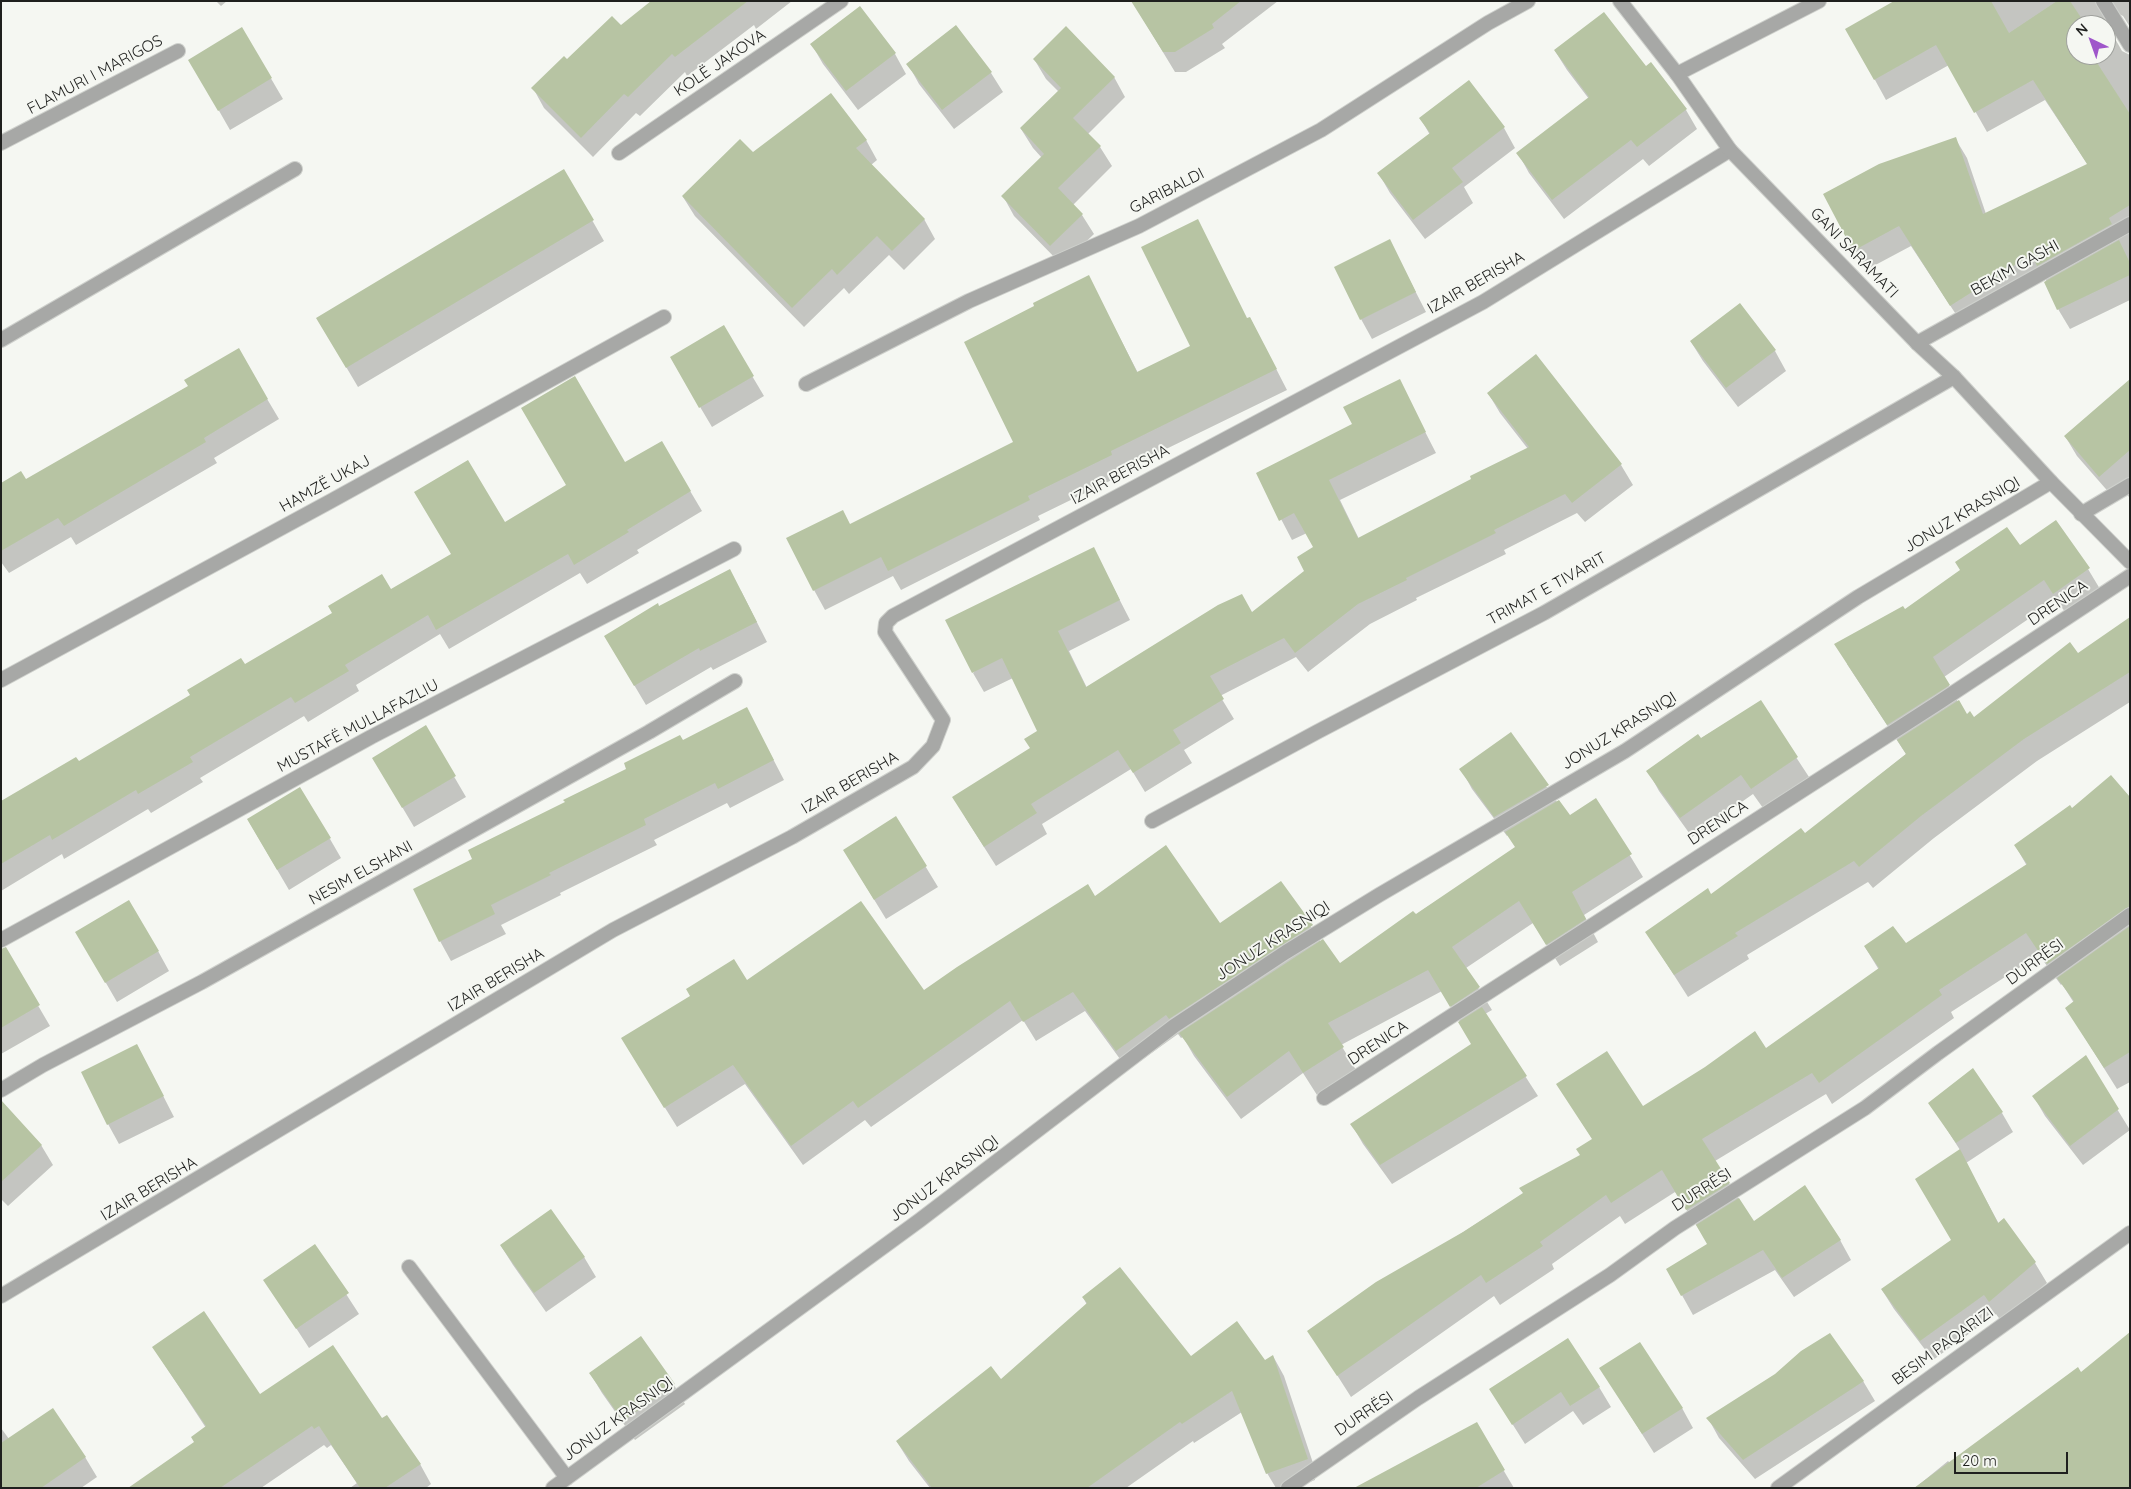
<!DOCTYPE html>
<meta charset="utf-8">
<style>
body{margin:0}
#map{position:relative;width:2131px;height:1489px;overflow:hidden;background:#f5f7f2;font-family:Quicksand,sans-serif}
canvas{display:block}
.frame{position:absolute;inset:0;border:2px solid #1f201e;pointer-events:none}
.north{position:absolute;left:2066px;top:15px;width:50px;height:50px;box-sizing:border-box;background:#f5f7f2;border:1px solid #9fa19d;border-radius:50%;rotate:318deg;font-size:14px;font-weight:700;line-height:20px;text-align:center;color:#1f201e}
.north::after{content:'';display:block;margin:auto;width:18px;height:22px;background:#9f56ca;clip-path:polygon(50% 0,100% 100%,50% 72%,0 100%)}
.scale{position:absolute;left:1954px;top:1452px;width:114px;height:22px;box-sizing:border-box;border:2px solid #1f201e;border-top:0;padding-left:6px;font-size:15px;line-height:18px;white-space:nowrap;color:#1f201e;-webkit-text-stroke:4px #f5f7f2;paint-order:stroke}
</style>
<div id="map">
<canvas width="2131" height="1489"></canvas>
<div class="frame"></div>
<div class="north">N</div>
<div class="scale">20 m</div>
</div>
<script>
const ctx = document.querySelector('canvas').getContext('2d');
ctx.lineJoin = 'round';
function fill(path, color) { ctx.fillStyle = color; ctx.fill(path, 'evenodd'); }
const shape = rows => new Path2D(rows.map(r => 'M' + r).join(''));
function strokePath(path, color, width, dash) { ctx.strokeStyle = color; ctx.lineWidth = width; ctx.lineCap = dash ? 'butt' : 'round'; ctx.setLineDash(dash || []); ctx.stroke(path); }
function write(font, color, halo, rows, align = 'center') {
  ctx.font = font + ' Quicksand,sans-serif'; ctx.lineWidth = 4; ctx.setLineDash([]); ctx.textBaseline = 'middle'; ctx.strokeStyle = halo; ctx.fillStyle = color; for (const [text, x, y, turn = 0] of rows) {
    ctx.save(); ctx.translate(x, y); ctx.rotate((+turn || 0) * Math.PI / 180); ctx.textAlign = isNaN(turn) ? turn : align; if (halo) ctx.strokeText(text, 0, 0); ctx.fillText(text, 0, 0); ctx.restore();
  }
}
const shadow = shape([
 [216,1,227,1,221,6],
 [653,1,792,1,756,29,754,25,687,76,685,72,640,116,636,113,593,157,544,108,533,88,567,61,621,26],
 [1132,1,1278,1,1222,44,1225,48,1186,72,1175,72],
 [1897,1,2130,1,2130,27,2123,16,2115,12,2109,14,2105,21,2122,51,2130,55,2130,300,2070,329,2058,309,2043,273,1963,325,1911,246,1866,270,1824,194,1955,138,1967,158,1986,214,2088,165,2045,100,1987,132,1949,65,1886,100,1847,29],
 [2076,25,2106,25,2106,55,2076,55],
 [860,8,895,54,906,74,858,110,823,64,812,45],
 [956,27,991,73,1003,92,954,129,919,84,908,64],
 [242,29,283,99,230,130,190,60],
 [1555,51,1645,68,1686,110,1697,129,1649,166,1643,159,1564,219,1529,173,1518,153,1589,99,1567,70],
 [1034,59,1114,77,1125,97,1088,134,1100,147,1112,166,1073,205,1082,215,1094,234,1062,265,1014,216,1003,196,1042,158,1033,148,1021,129,1059,92,1046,79],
 [1469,82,1504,128,1515,148,1464,187,1473,203,1425,239,1390,193,1379,174,1430,135,1421,119],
 [866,140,877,160,871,165,924,219,935,239,904,270,889,255,849,294,844,288,804,327,695,216,683,197,753,154],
 [564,171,604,241,358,387,329,338],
 [1389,240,1426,312,1372,339,1361,319],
 [1088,276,1138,373,1250,318,1287,390,1121,471,1122,475,1038,516,1040,520,901,590,893,576,825,610,814,590,850,525,1015,442,1036,306],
 [723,327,764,396,712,427,671,358],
 [1691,342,1775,351,1786,371,1738,407,1703,361],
 [238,350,279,419,214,458,217,463,76,545,71,537,9,573,1,562,1,484,25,481,189,386],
 [1536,355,1621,465,1633,485,1585,522,1577,513,1504,550,1506,554,1416,598,1417,600,1370,624,1308,672,1296,657,1220,696,1234,719,1184,750,1192,763,1145,792,1131,769,1042,824,1047,834,996,866,965,817,1031,749,1039,731,1013,678,984,692,973,673,1093,548,1130,620,1069,651,1087,688,1252,613,1306,572,1315,547,1307,533,1292,540,1257,473,1353,425,1399,381,1436,453,1340,500,1359,539,1473,480,1528,449,1500,413,1488,393],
 [2130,380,2130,499,2123,486,2112,496,2077,456,2065,436],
 [661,442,702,511,637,550,639,553,587,584,580,573,449,649,440,634,356,685,359,691,308,722,304,716,200,778,203,782,151,813,148,809,64,859,62,854,1,891,1,803,78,763,244,666,390,591,504,524,625,464],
 [2019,547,2088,569,2100,589,2066,613,2056,600,1944,677,1966,716,1974,719,2078,655,2130,619,2130,702,2037,761,1934,838,1873,888,1868,882,1747,955,1749,959,1688,997,1647,933,1711,896,1805,835,1906,754,1847,664,1905,611],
 [741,591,767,642,713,670,711,667,646,705,605,636,658,607],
 [1760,702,1809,777,1763,808,1753,794,1692,837,1659,791,1648,771],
 [747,709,784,780,730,808,727,803,654,840,657,845,560,893,561,895,501,925,506,934,451,961,440,941,474,860,566,803],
 [425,727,466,797,414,827,385,778],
 [1510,734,1557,802,1570,817,1596,800,1643,877,1584,915,1598,942,1560,966,1533,923,1466,968,1492,1010,1485,1014,1538,1096,1392,1184,1363,1144,1352,1125,1473,1044,1442,991,1341,1045,1356,1070,1317,1095,1303,1073,1241,1119,1194,1056,1183,1037,1181,1038,1178,1034,1128,1070,1085,1011,1036,1041,1023,1020,871,1127,865,1120,803,1165,745,1084,677,1127,634,1058,746,982,924,992,1095,897,1220,925,1281,882,1321,942,1340,965,1516,848,1508,835,1507,836,1472,789,1461,769],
 [2130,798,2130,1082,2117,1089,2080,1030,2074,1003,2062,984,2061,985,2039,955,1951,1012,1954,1018,1832,1104,1826,1094,1715,1161,1754,1223,1840,1240,1851,1260,1794,1297,1775,1270,1693,1315,1668,1270,1709,1245,1675,1192,1625,1224,1620,1216,1552,1264,1554,1269,1500,1305,1494,1296,1351,1397,1309,1331,1582,1156,1593,1140,1558,1085,1643,1108,1766,1050,1879,970,1865,947,1905,945,2027,866,2015,845,2072,810],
 [896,818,938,887,886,919,856,870],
 [248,820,330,839,341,858,289,890],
 [77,933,158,951,169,971,117,1002],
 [9,956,50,1026,1,1054,1,961],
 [137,1045,174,1117,119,1144,108,1124],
 [2085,1057,2130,1130,2083,1165,2045,1116,2034,1097],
 [1930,1103,2002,1113,2013,1132,1966,1163,1999,1224,2003,1220,2035,1263,2047,1283,2001,1321,1996,1314,1933,1360,1894,1309,1882,1290,1952,1241,1960,1150],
 [1,1104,41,1145,53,1165,8,1206,1,1199],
 [315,1246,359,1314,309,1348,265,1280],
 [501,1246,584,1257,596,1277,546,1312,513,1265],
 [1083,1297,1191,1358,1265,1362,1273,1356,1284,1376,1315,1469,1315,1480,1294,1488,1276,1488,1267,1473,1242,1412,1194,1443,1193,1441,1126,1488,930,1488,909,1461,897,1442,1001,1381,1087,1305],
 [153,1347,260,1396,382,1420,420,1464,431,1484,426,1488,350,1488,357,1483,331,1445,327,1448,324,1445,261,1488,131,1488,196,1443,206,1428],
 [1601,1369,1682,1408,1693,1428,1654,1453],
 [590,1373,674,1385,685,1404,635,1440,602,1393],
 [2081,1373,2130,1488,1915,1488,1948,1461,1950,1463],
 [1776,1375,1863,1381,1875,1401,1755,1479,1719,1438,1708,1418],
 [1599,1387,1611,1407,1583,1425,1573,1411,1525,1444,1491,1390],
 [1476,1424,1514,1488,1397,1488],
 [1,1428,9,1439,85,1457,97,1477,81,1488,1,1488]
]);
const building = shape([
 [651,1,748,1,675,57,672,54,628,97,624,94,581,138,531,88,564,56,567,59,612,16,621,25],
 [1131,1,1241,1,1212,24,1214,28,1175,52,1163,52],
 [1894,1,1991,1,2009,33,2057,1,2070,1,2086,25,2076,25,2076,55,2092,55,2130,114,2130,205,2109,218,2112,224,2037,266,2032,254,1950,306,1899,226,1853,251,1823,194,1879,164,1956,137,1983,214,2087,164,2033,80,1974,113,1936,45,1874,80,1845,29],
 [860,6,896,53,846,91,810,44],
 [1604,12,1646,66,1651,62,1687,109,1637,147,1631,140,1552,200,1516,153,1589,97,1554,50],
 [956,25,992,72,942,110,906,64],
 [1066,26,1115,77,1073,118,1101,146,1058,188,1083,214,1050,246,1001,196,1044,154,1020,128,1061,88,1033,59],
 [242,27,272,78,218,111,188,60],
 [1469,80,1505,127,1452,168,1463,182,1413,220,1377,173,1430,133,1419,118],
 [831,93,867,140,856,148,925,219,892,251,877,236,837,275,832,269,792,308,682,196,740,139,753,152],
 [564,169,594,220,346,368,316,318],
 [1198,219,1247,318,1250,317,1277,369,1111,451,1112,455,1028,496,1030,500,888,571,881,557,813,591,786,538,843,510,850,524,1013,442,964,342,1034,306,1033,303,1089,275,1137,372,1190,346,1141,247],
 [1390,239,1416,292,1360,320,1334,267],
 [2119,240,2130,263,2130,275,2057,310,2044,282],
 [1740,303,1776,350,1726,388,1690,341],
 [724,325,754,376,699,408,670,357],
 [239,348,268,399,204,438,206,442,64,526,58,518,1,551,1,483,21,471,26,479,188,386,184,380],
 [1536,354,1622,464,1572,503,1565,494,1494,530,1496,533,1406,578,1407,580,1358,604,1295,653,1284,638,1210,676,1224,699,1173,730,1181,743,1133,773,1118,750,1031,804,1037,813,984,847,952,797,1030,748,1024,739,1037,731,1002,658,972,673,945,620,1094,547,1120,600,1058,631,1086,687,1218,605,1242,594,1252,612,1304,571,1297,557,1313,547,1294,513,1279,521,1256,473,1352,424,1343,407,1400,379,1426,432,1329,480,1358,538,1471,479,1470,476,1529,447,1487,393],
 [575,376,625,462,662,441,691,491,627,530,629,532,574,565,568,554,436,630,428,615,345,665,349,671,295,703,291,697,190,757,193,762,138,794,136,790,52,840,50,835,1,864,1,801,76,757,79,761,190,695,187,690,241,658,245,664,332,613,328,606,382,574,391,589,451,554,414,492,468,460,505,522,566,485,521,408],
 [2130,379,2130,450,2099,477,2064,436],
 [2056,520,2090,568,2053,594,2044,580,1933,657,1950,685,1887,725,1834,644,1903,606,1905,609,1960,570,1955,562,2007,527,2020,545],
 [730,569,757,622,700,651,699,648,634,686,604,636,658,603,659,606],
 [2130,617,2130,672,2024,739,1921,816,1859,867,1854,861,1735,933,1738,936,1674,975,1645,932,1708,888,1711,894,1801,828,1805,833,1906,754,1897,740,1959,700,1967,714,1970,711,1974,717,2070,642,2078,653],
 [1761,700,1798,757,1751,789,1741,775,1680,818,1646,771,1698,734,1701,738],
 [747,707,774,760,718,789,715,783,644,819,646,825,549,873,551,875,491,905,495,914,439,942,413,889,472,859,468,850,565,802,563,800,626,769,624,763,680,735,683,740],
 [426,725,456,776,402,808,372,758],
 [1511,732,1549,785,1494,817,1459,769],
 [2111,775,2130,797,2130,906,2047,964,2026,933,1939,990,1942,995,1819,1083,1812,1073,1702,1139,1730,1183,1686,1210,1662,1170,1611,1203,1606,1195,1540,1242,1543,1246,1486,1283,1481,1275,1337,1376,1307,1331,1376,1282,1463,1232,1523,1193,1519,1188,1580,1155,1576,1149,1592,1139,1556,1084,1607,1051,1643,1106,1705,1067,1755,1031,1766,1048,1879,968,1864,946,1893,926,1906,943,2027,864,2014,845,2070,805,2072,808],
 [300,787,331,838,277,870,247,819],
 [1596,798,1632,854,1572,892,1586,919,1546,945,1519,901,1452,947,1480,987,1450,1007,1428,970,1328,1023,1344,1047,1303,1073,1289,1051,1227,1097,1179,1033,1323,939,1340,963,1413,911,1416,914,1515,847,1505,832,1559,800,1570,815],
 [896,816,927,866,874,900,843,850],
 [1166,845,1220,923,1281,881,1313,925,1169,1019,1166,1015,1116,1051,1073,992,1023,1022,1010,1001,858,1108,853,1101,791,1146,733,1065,664,1108,621,1038,690,996,686,989,734,959,747,980,861,901,924,990,957,967,1088,884,1095,896],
 [129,900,159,951,105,983,75,932],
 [2130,926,2130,1052,2104,1068,2065,1008,2074,1001,2057,978],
 [6,947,40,1005,1,1028,1,949],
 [1482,1007,1527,1076,1380,1165,1350,1124,1471,1044,1458,1022],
 [137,1044,164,1096,107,1125,81,1072],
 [2086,1055,2119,1109,2070,1146,2032,1096],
 [1973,1068,2003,1112,1956,1143,1928,1103],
 [1,1100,42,1145,1,1182],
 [1960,1149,1998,1223,2004,1218,2036,1262,1989,1302,1984,1295,1920,1341,1881,1289,1951,1240,1915,1179],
 [1805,1185,1841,1240,1782,1278,1763,1250,1681,1296,1666,1269,1707,1244,1696,1225,1739,1198,1754,1221],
 [551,1209,585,1257,534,1293,500,1245],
 [315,1244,349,1293,296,1329,263,1280],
 [1120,1267,1191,1356,1237,1321,1265,1360,1273,1355,1308,1459,1266,1474,1232,1391,1182,1424,1180,1422,1087,1488,932,1488,896,1441,991,1366,1001,1379,1087,1303,1082,1297],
 [204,1311,260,1394,333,1345,382,1418,387,1415,421,1464,385,1488,360,1488,319,1426,314,1429,312,1426,220,1488,128,1488,194,1442,191,1437,206,1426,152,1347],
 [2130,1332,2130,1488,1914,1488,2078,1367,2081,1372],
 [1830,1333,1864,1381,1743,1460,1706,1418,1775,1374,1801,1351],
 [641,1336,675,1384,623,1421,589,1373],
 [1568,1338,1600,1387,1570,1406,1561,1392,1512,1425,1489,1389],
 [1640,1342,1683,1408,1642,1434,1599,1368],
 [53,1408,86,1457,41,1488,1,1488,1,1443],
 [1477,1422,1505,1470,1476,1488,1354,1488]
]);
const minor = shape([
 [2103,1,2130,45],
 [1677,74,1819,1],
 [1,143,178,51],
 [619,153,841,1],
 [1,340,295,169],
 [1917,343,2130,224],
 [806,384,969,301,1139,226,1321,130,1488,23,1528,1],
 [2081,514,2130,485],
 [1,680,331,501,664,317],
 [1152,821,1317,732,1544,613,1954,377],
 [1,940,371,737,734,549],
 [1,1090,43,1065,202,982,649,732,735,681],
 [1324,1098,1938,703,2130,576],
 [409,1267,567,1478],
 [1,1296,613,930,792,837,913,767,933,746,943,720,885,632,886,623,893,616,1483,302,1730,150],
 [553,1488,920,1220,1174,1026,1286,952,1379,895,1625,751,1858,597,2051,482],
 [1288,1488,1418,1398,1610,1275,1675,1228,1865,1108,1938,1053,2130,915],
 [1778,1488,2130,1233]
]);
const tertiary = shape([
 [1620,1,1677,74,1730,150,1917,343,1954,377,2051,482,2130,562]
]);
const streetNames = [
 ["KOLË JAKOVA",720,63,-34],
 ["FLAMURI I MARIGOS",95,75,-28],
 ["GARIBALDI",1167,191,-27],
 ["GANI SARAMATI",1854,253,46],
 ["BEKIM GASHI",2015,268,-29],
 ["IZAIR BERISHA",1476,283,-30],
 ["IZAIR BERISHA",1120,475,-28],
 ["HAMZË UKAJ",325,484,-29],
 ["JONUZ KRASNIQI",1962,515,-31],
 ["TRIMAT E TIVARIT",1547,589,-29],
 ["DRENICA",2058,603,-34],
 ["MUSTAFË MULLAFAZLIU",358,726,-28],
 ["JONUZ KRASNIQI",1619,731,-32],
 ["IZAIR BERISHA",850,783,-30],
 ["DRENICA",1718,823,-33],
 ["NESIM ELSHANI",361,873,-29],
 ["JONUZ KRASNIQI",1273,941,-33],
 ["DURRËSI",2035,962,-36],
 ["IZAIR BERISHA",496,980,-31],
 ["DRENICA",1378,1043,-33],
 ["JONUZ KRASNIQI",944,1179,-37],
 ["IZAIR BERISHA",149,1189,-31],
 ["DURRËSI",1702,1190,-32],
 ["BESIM PAQARIZI",1943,1346,-36],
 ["DURRËSI",1364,1414,-34],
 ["JONUZ KRASNIQI",618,1419,-36]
];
fill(shadow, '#0003');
fill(building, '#b7c4a3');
strokePath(minor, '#ced0cc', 16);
strokePath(tertiary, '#ced0cc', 16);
strokePath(minor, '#a7a8a6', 14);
strokePath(tertiary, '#a7a8a6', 14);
write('16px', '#1f201e', '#f5f7f2', streetNames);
</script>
